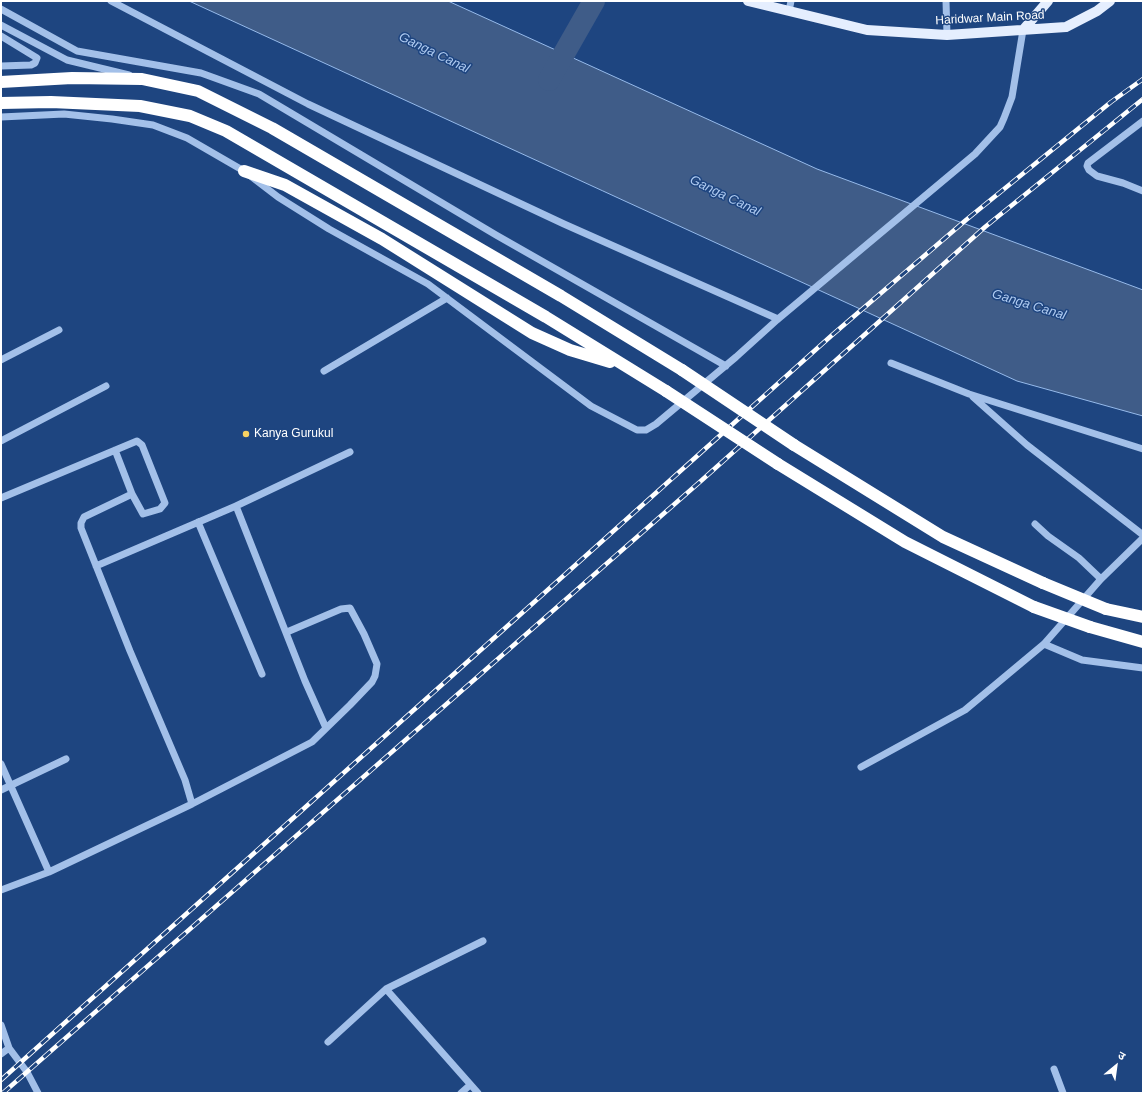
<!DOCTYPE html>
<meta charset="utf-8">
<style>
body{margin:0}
#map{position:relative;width:1144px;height:1094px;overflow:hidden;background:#1e4580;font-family:Arial,"Noto Sans Devanagari",sans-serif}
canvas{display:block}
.frame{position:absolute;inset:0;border:2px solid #fff;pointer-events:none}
.north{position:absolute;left:1096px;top:1046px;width:40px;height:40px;-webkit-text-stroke:3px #1e4580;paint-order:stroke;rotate:29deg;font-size:11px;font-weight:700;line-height:16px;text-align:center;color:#fff}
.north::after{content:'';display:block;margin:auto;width:14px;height:18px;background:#fff;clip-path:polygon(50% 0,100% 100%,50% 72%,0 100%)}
</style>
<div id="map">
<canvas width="1144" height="1094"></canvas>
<div class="frame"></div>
<div class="north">उ</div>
</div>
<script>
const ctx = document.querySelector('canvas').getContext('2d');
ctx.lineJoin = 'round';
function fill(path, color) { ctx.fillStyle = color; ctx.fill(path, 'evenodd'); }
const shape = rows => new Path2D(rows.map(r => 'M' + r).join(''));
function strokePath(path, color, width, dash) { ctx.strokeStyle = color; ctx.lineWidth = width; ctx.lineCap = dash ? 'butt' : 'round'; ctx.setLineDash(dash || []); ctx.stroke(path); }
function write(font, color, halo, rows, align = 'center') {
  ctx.font = font + ' Arial,sans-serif'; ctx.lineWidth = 3; ctx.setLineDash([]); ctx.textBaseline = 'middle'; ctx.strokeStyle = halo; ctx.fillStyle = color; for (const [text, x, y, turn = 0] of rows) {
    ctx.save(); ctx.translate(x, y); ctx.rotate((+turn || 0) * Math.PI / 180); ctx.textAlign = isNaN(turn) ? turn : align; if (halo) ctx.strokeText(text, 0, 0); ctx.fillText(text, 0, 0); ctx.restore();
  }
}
const water = shape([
 [189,1,448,1,817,169,1143,290,1143,416,1017,381,189,1]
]);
const river = shape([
 [549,80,594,1]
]);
const minor = shape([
 [111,1,308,104,564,224,778,319],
 [946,1,947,35],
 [1,9,77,51,201,73,259,94,496,235,726,366],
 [789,11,791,1],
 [1,25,67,60,129,75],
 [1,36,37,58,35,63,31,65,1,66],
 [1,117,64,114,112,119,153,125,187,138,244,171,278,197,329,229,428,284,591,406,637,430,646,430,656,424,736,357,778,319,975,154,1000,127,1004,118,1012,97,1023,30],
 [1143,121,1088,163,1087,166,1089,170,1097,176,1123,183,1143,191],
 [1,360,59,330],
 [891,363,969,394,1143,449],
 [324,371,447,298],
 [973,397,1027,445,1143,535],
 [1,441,106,386],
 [115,450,132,494,84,517,81,523,81,528,130,651,185,780,192,804],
 [1,498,137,441,142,445,165,503,160,509,143,514,132,494],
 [236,506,350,452],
 [198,522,262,674],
 [1035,524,1048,536,1079,558,1101,579],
 [96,566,236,506,305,681,326,728],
 [1044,644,1082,660,1143,668],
 [1,764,49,872],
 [861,767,965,710,1044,644,1101,579,1143,538],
 [1,790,66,759],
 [1,890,49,872,192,804,312,742,350,705,372,682,375,676,377,664,364,634,350,608,341,609,287,632],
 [386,989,478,1093],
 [1,1025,9,1048,27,1072,38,1093],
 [328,1042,386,989,483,941],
 [1,1054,9,1048],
 [1054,1069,1063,1093],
 [461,1093,470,1085]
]);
const major = shape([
 [748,1,867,30,947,35,1066,27,1097,11,1110,1],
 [1023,30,1048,1]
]);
const highway = shape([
 [1,82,72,78,142,79,198,91,272,128,561,296,682,370],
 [1,103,51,102,140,106,190,116,226,131,546,317,666,391],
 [244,171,285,185,382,239,532,333,570,350,610,362],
 [794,445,943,537,1043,583],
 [778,464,905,542,1034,607],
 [1106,609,1143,617],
 [1090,627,1143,642]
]);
const rail = shape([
 [1,1080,831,336,966,220,1111,102,1143,79],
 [3,1093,702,480,985,227,1143,99]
]);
const highwayBridge = shape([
 [682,370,794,445],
 [666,391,778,464],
 [1043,583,1106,609],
 [1034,607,1090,627]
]);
const markers = [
 [246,434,4,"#f8d262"]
];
const streetNames = [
 ["Haridwar Main Road",990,18,-3]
];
const poiNames = [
 ["Kanya Gurukul",254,434]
];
const waterNames = [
 ["Ganga Canal",434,53,26],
 ["Ganga Canal",725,196,26],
 ["Ganga Canal",1029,305,17]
];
fill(water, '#3f5c88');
strokePath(water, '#96baea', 1);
strokePath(river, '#3f5c88', 22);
strokePath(minor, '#a3c0e9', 7);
strokePath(major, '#e5eefe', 10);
strokePath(highway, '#fff', 12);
strokePath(rail, '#fff', 4.5);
strokePath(rail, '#1e4580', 3, [9]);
strokePath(highwayBridge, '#fff', 12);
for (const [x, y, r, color] of markers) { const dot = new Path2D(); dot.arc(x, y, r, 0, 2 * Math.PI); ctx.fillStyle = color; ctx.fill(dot); strokePath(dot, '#1e4580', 1.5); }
write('12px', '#fff', '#1e4580', streetNames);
write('12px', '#fff', '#1e4580', poiNames, 'left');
write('italic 13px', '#aecaf0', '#1e4580', waterNames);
</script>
